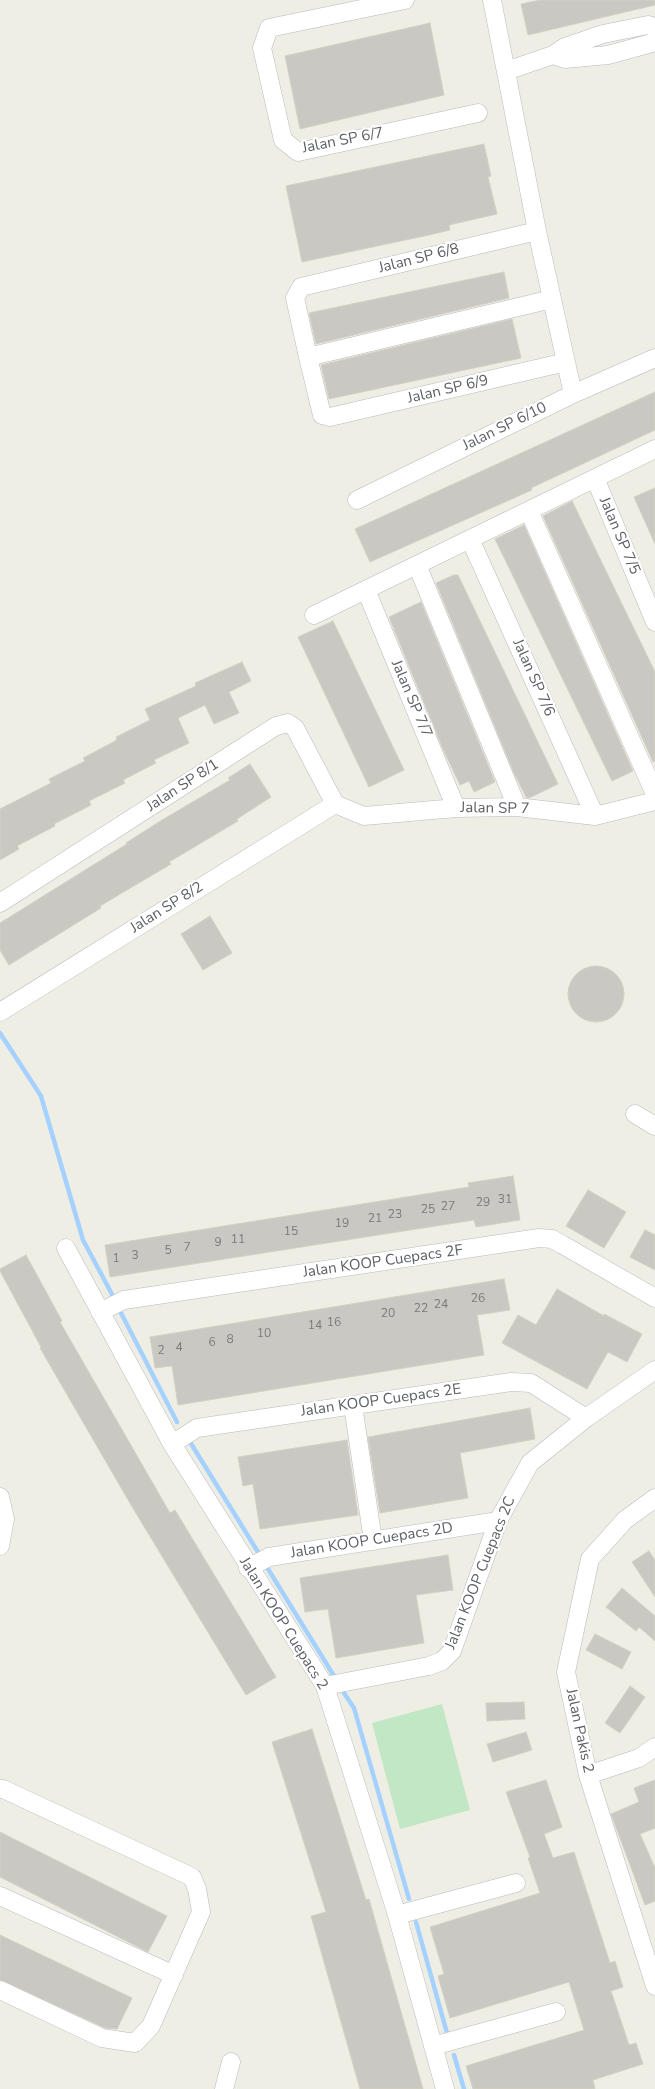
<!DOCTYPE html>
<style>
body{margin:0}
canvas{display:block;background:#efeee5}
</style>
<canvas width="655" height="2089"></canvas>
<script>
const ctx = document.querySelector('canvas').getContext('2d');
ctx.lineJoin = 'round';
function fill(path, color) { ctx.fillStyle = color; ctx.fill(path, 'evenodd'); }
const shape = rows => new Path2D(rows.map(r => 'M' + r).join(''));
function strokePath(path, color, width, dash) { ctx.strokeStyle = color; ctx.lineWidth = width; ctx.lineCap = dash ? 'butt' : 'round'; ctx.setLineDash(dash || []); ctx.stroke(path); }
function write(font, color, halo, rows, align = 'center') {
  ctx.font = font + ' "Nunito Sans",sans-serif'; ctx.lineWidth = 4.5; ctx.setLineDash([]); ctx.textBaseline = 'middle'; ctx.strokeStyle = halo; ctx.fillStyle = color; for (const [text, x, y, turn = 0] of rows) {
    ctx.save(); ctx.translate(x, y); ctx.rotate((+turn || 0) * Math.PI / 180); ctx.textAlign = isNaN(turn) ? turn : align; if (halo) ctx.strokeText(text, 0, 0); ctx.fillText(text, 0, 0); ctx.restore();
  }
}
const green = shape([
 [442,1704,470,1810,400,1829,372,1723]
]);
const stream = shape([
 [0,1033,41,1096,83,1240,114,1298],
 [121,1313,177,1422],
 [190,1442,258,1552],
 [268,1569,334,1676],
 [344,1693,354,1708,409,1899],
 [416,1922,447,2033],
 [454,2055,464,2089]
]);
const building = shape([
 [540,0,655,0,655,5,528,35,521,4,540,0],
 [430,23,444,95,300,129,285,56,430,23],
 [484,144,491,176,488,177,497,214,449,225,450,230,429,235,302,262,286,186,484,144],
 [504,272,509,298,316,344,309,313,504,272],
 [512,319,521,358,329,399,321,365,512,319],
 [655,392,655,430,531,488,532,490,370,562,355,529,655,392],
 [655,488,655,544,634,497,655,488],
 [572,501,655,672,655,761,653,762,543,516,572,501],
 [524,525,633,771,612,781,495,539,524,525],
 [454,575,458,575,558,784,529,798,526,797,514,773,436,583,454,575],
 [421,602,495,782,474,792,469,781,460,785,443,749,389,617,421,602],
 [333,621,404,770,369,787,298,637,333,621],
 [242,662,251,681,229,692,239,713,214,724,205,705,178,718,189,743,154,760,156,763,123,780,125,783,89,801,91,805,54,824,55,826,17,846,19,849,0,860,0,809,51,783,49,779,85,761,83,758,117,740,116,737,150,720,145,709,196,686,195,683,242,662],
 [250,764,271,797,237,819,238,821,169,862,171,864,100,906,101,908,9,965,0,950,0,923,127,844,126,843,162,820,230,780,228,778,250,764],
 [210,916,232,953,203,970,181,934,210,916],
 '568 994a28 28 0 1 1 56 0a28 28 0 1 1-56 0Z',
 [513,1176,520,1220,476,1227,474,1220,110,1277,105,1245,469,1187,468,1183,513,1176],
 [588,1190,626,1212,604,1248,566,1226,588,1190],
 [645,1230,655,1235,655,1270,630,1257,645,1230],
 [26,1255,62,1321,60,1322,170,1513,175,1510,276,1677,246,1695,131,1505,40,1348,41,1347,0,1271,0,1269,26,1255],
 [504,1279,510,1310,477,1315,484,1355,178,1405,172,1366,155,1368,150,1337,504,1279],
 [557,1289,604,1316,604,1314,642,1334,627,1362,608,1352,587,1389,502,1343,518,1315,536,1325,557,1289],
 [530,1408,535,1439,460,1453,468,1498,380,1513,368,1437,530,1408],
 [347,1440,358,1515,260,1529,253,1484,243,1486,238,1457,347,1440],
 [649,1551,655,1560,655,1597,632,1562,649,1551],
 [448,1555,453,1590,416,1595,424,1643,336,1658,328,1609,305,1612,300,1578,448,1555],
 [622,1588,655,1616,655,1641,639,1627,636,1631,606,1607,622,1588],
 [595,1634,631,1652,622,1669,586,1650,595,1634],
 [630,1686,645,1697,620,1733,605,1723,630,1686],
 [524,1702,525,1719,487,1721,486,1703,524,1702],
 [312,1729,366,1900,369,1899,423,2089,360,2089,311,1916,326,1912,272,1742,312,1729],
 [526,1732,532,1750,493,1762,487,1744,526,1732],
 [546,1780,562,1827,544,1834,553,1858,574,1852,610,1963,615,1961,623,1987,611,1991,629,2045,636,2043,643,2064,593,2080,595,2089,473,2089,466,2066,584,2030,569,1982,450,2018,438,1976,444,1974,430,1927,540,1893,528,1858,530,1857,506,1792,546,1780],
 [655,1780,655,1828,640,1834,655,1868,655,1901,645,1905,611,1814,639,1802,634,1788,655,1780],
 [0,1832,167,1916,148,1952,0,1877,0,1832],
 [0,1935,132,1998,117,2029,105,2028,0,1980,0,1935]
]);
const minor = shape([
 [405,0,269,28,262,48,283,140,298,152,478,113],
 [492,0,537,231,573,394],
 [553,55,565,59,608,55,652,43,655,40],
 [506,71,553,55,565,47,603,34,648,25,655,27],
 [537,231,301,287,295,298,308,357,322,415,330,417,566,362],
 [308,357,552,299],
 [595,478,655,622],
 [357,500,573,394,655,358],
 [529,511,655,794],
 [470,539,595,816],
 [417,565,517,807],
 [366,590,456,808],
 [314,615,655,449],
 [335,804,364,816,456,808,517,807,595,816,655,801],
 [0,903,276,726,288,723,295,728,335,804],
 [0,1012,335,804],
 [635,1114,655,1126],
 [66,1248,172,1444,325,1686,397,1915,445,2089],
 [100,1312,124,1300,539,1238,552,1239,563,1245,655,1298],
 [353,1405,373,1541],
 [172,1444,197,1428,511,1382,531,1383,586,1418],
 [0,1497,5,1519,0,1546],
 [655,1498,625,1520,590,1559,566,1672,588,1775,655,1986],
 [248,1568,269,1557,498,1521],
 [325,1686,429,1666,442,1661,452,1651,498,1521,530,1463,586,1418,655,1370],
 [588,1775,639,1758,655,1747],
 [0,1789,3,1789,192,1877,197,1889,201,1912,151,2026,135,2043,102,2038,0,1990],
 [0,1896,174,1975],
 [397,1915,516,1883],
 [433,2046,556,2012],
 [224,2089,231,2062]
]);
const numberNames = [
 ["31",505,1200],
 ["29",483,1203],
 ["27",448,1207],
 ["25",428,1210],
 ["23",395,1215],
 ["21",375,1219],
 ["19",342,1224],
 ["15",291,1232],
 ["11",238,1240],
 ["9",218,1243],
 ["7",187,1248],
 ["5",168,1251],
 ["3",135,1256],
 ["1",116,1259],
 ["26",478,1299],
 ["24",441,1305],
 ["22",421,1309],
 ["20",388,1314],
 ["16",334,1323],
 ["14",315,1326],
 ["10",264,1334],
 ["8",230,1340],
 ["6",212,1343],
 ["4",179,1348],
 ["2",161,1351]
];
const streetNames = [
 ["Jalan SP 6/7",343,141,-11],
 ["Jalan SP 6/8",419,259,-14],
 ["Jalan SP 6/9",448,390,-13],
 ["Jalan SP 6/10",505,427,-26],
 ["Jalan SP 7/5",619,536,67],
 ["Jalan SP 7/6",533,678,66],
 ["Jalan SP 7/7",411,699,67],
 ["Jalan SP 8/1",183,786,-33],
 ["Jalan SP 7",495,809,1],
 ["Jalan SP 8/2",167,908,-32],
 ["Jalan KOOP Cuepacs 2F",383,1262,-8],
 ["Jalan KOOP Cuepacs 2E",381,1401,-8],
 ["Jalan KOOP Cuepacs 2D",372,1541,-9],
 ["Jalan KOOP Cuepacs 2C",481,1573,-68],
 ["Jalan KOOP Cuepacs 2",283,1624,58],
 ["Jalan Pakis 2",579,1731,78]
];
fill(green, '#c1e7c4');
strokePath(stream, '#a5d1ff', 4.5);
fill(building, '#cac8c2');
strokePath(building, '#d4d0c3', 1);
strokePath(minor, '#b7babf', 19);
strokePath(minor, '#fff', 18);
write('12px', '#787a7c', null, numberNames);
write('15px', '#5c6065', '#fff', streetNames);
</script>
